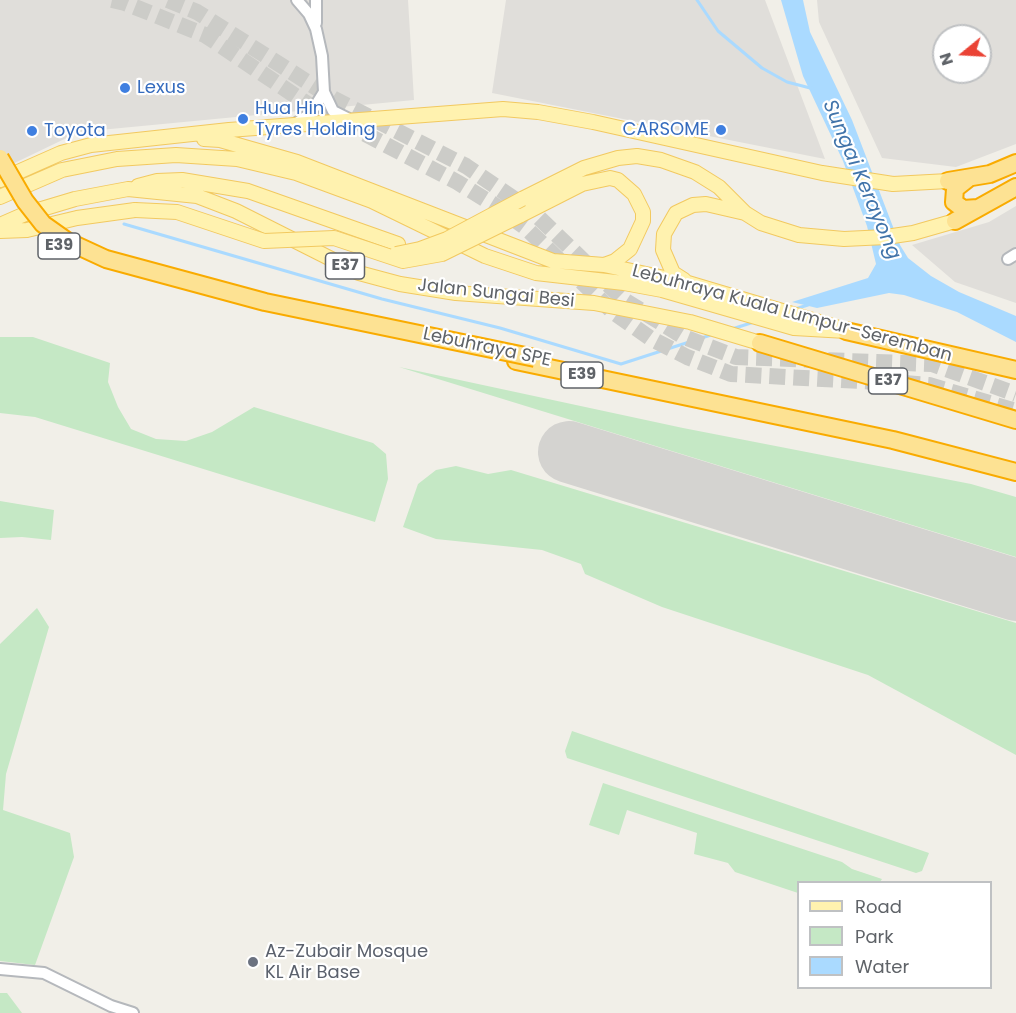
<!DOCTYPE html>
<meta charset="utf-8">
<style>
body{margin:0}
#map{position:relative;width:1016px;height:1013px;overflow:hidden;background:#f1efe8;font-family:Poppins,sans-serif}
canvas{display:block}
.legend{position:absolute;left:797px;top:881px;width:195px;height:108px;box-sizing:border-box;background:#fff;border:2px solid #bfc1c3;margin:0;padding:8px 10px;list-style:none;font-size:18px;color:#5f6368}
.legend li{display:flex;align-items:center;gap:12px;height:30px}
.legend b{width:30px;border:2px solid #bfc1c3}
.north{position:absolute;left:932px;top:24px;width:60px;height:60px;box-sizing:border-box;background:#fff;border:2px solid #bfc1c3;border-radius:50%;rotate:252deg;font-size:16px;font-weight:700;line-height:24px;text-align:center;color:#5f6368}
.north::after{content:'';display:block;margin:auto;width:21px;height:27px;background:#ea4335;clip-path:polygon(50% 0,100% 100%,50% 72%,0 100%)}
</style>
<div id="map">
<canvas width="1016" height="1013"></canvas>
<ul class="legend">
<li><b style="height:8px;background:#fff2af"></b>Road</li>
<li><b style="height:16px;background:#c5e8c5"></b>Park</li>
<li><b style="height:16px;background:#aadaff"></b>Water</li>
</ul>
<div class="north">N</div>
</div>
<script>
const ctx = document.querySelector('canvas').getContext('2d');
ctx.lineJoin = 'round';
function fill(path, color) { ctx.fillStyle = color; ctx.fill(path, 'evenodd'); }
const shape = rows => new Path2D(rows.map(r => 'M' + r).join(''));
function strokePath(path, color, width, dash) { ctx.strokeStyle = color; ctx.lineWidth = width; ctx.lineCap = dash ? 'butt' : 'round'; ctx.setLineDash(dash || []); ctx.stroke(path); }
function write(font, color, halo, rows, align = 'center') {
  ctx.font = font + ' Poppins,sans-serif'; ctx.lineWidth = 4.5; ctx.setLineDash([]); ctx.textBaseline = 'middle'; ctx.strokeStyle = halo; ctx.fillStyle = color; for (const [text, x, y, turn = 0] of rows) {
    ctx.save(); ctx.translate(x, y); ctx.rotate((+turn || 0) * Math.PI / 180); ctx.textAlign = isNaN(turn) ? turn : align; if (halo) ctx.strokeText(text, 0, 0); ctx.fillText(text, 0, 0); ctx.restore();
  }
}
const industrial = shape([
 [0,0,408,0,414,100,79,132,0,170],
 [506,0,765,0,825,159,492,93],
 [817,0,1016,0,1016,144,956,167,882,158,819,22],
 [944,36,980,36,980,72,944,72],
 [1016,206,1016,303,955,282,912,245,989,222]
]);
const green = shape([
 [0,337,33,337,110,363,108,382,118,407,131,429,156,439,186,441,212,432,254,407,373,443,386,454,388,479,375,522,35,417,0,413],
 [399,367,683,428,971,484,1016,497,1016,557],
 [456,466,488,474,511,470,1016,623,1016,755,868,675,662,607,585,574,581,564,542,550,436,539,403,527,418,484,436,470],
 [0,501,54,510,51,540,22,537,0,538],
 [37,608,49,627,6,774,3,810,70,833,74,857,35,965,0,961,0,644],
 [572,731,929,853,922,871,916,873,567,758,565,751],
 [603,783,842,862,852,869,882,879,880,882,798,882,798,893,735,872,728,863,694,854,697,833,627,810,619,835,589,825],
 [0,993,7,993,22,1013,0,1013]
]);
const water = shape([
 [781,0,803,0,810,32,852,120,900,245,908,258,931,276,959,292,1016,316,1016,342,957,312,904,295,889,293,817,308,792,302,868,278,876,264,867,226,843,161,803,76]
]);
const stream = shape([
 [697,0,718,31,762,68,787,82,814,89],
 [124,224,382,299,500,328,621,364,714,334],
 [795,309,808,305],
 [732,329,754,322]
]);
const runway = shape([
 [569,452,1016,590]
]);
const highwayTunnel = shape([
 [112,0,125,3,205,35,306,103,457,182,496,206,526,228,613,312,650,338,687,357,731,374,878,382],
 [168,0,197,12,334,99,466,166,532,211,624,300,684,337,736,357,932,364,1016,394],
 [904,383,929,385,1016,411]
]);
const minor = shape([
 [297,0,309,14,316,29,322,56,324,92,333,111,351,120],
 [316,23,316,0],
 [295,124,311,113,324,92],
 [1008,259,1016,254],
 [0,969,44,973,111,1006,133,1013]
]);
const major = shape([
 [204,139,220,140,297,162,553,261,604,265,688,283,836,327],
 [0,180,61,153,91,145,229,130,503,109,538,112,593,122,822,173,893,184,948,181],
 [138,186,157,181,182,180,248,191,398,244],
 [0,197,62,170,117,159,176,155,237,159,296,173,372,201,485,256,536,273,624,283,662,290,794,328,846,331],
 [522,199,584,168,618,158,637,156,661,160,695,172,719,187,745,213,761,223,799,235,844,239,886,237,913,233,955,221],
 [519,216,582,184,610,178,618,180,634,194,643,212,643,221,630,249,615,261,604,265],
 [0,225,25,214,75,199,128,189,197,196,236,211,359,273,400,284,456,293,594,303,690,322,760,343],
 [0,231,27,230,77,218,135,210],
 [684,280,673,273,663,250,664,234,676,213,693,205,706,204,745,213]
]);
const highway = shape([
 [969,178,955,189,954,202,963,209,978,208],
 [948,181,990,174,1016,163],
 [955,221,1016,187],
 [846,331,1016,370],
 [760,343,1016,420],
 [516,361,893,440,1016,472]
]);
const majorBridge = shape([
 [135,210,177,212,264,241,334,238,403,261,442,254,519,216],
 [396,254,420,249,447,239,522,199]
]);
const highwayBridge = shape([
 [0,158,25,201,43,224,67,241,106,259,265,302,535,358]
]);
const markers = [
 [125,88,6,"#3f7fe0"],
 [243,119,6,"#3f7fe0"],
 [721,130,6,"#3f7fe0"],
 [32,131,6,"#3f7fe0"],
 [253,962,6,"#6b7280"]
];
const shields = [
 [59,246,42],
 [345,266,39],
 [582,375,42],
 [888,381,39]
];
const shieldNames = [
 ["E39",59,246],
 ["E37",345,266],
 ["E39",582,375],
 ["E37",888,381]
];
const shopNames = [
 ["Lexus",137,88],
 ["Hua Hin",255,109],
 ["Tyres Holding",255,130],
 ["CARSOME",709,130,"right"],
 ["Toyota",44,131]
];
const streetNames = [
 ["Jalan Sungai Besi",496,294,6],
 ["Lebuhraya Kuala Lumpur–Seremban",792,314,15],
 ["Lebuhraya SPE",487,348,12]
];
const worshipNames = [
 ["Az-Zubair Mosque",265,952],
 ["KL Air Base",265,973]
];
const waterNames = [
 ["Sungai Kerayong",861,180,67]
];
fill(industrial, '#e0deda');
fill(green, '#c5e8c5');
fill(water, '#aadaff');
strokePath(stream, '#aadaff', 3);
strokePath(runway, '#d4d3d0', 62);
strokePath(highwayTunnel, '#ccccc8', 16, [16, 8]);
strokePath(minor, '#b5b8bc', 14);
strokePath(major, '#f2c960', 16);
strokePath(highway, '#f9ab00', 20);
strokePath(minor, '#fff', 10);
strokePath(major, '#fff2af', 14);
strokePath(highway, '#fde293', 16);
strokePath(majorBridge, '#f2c960', 16, []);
strokePath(highwayBridge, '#f9ab00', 20, []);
strokePath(majorBridge, '#fff2af', 14);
strokePath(highwayBridge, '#fde293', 16);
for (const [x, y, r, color] of markers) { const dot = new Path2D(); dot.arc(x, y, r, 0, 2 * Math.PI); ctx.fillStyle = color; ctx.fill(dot); strokePath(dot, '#fff', 2); }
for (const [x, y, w] of shields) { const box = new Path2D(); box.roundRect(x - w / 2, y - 13, w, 26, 4.5); ctx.fillStyle = '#fff'; ctx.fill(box); strokePath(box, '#5f6368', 1.5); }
write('bold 16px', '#5f6368', null, shieldNames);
write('18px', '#366cbe', '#fff', shopNames, 'left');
write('18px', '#5f6368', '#fff', streetNames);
write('18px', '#5b616d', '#fff', worshipNames, 'left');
write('italic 20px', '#4174aa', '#fff', waterNames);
</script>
